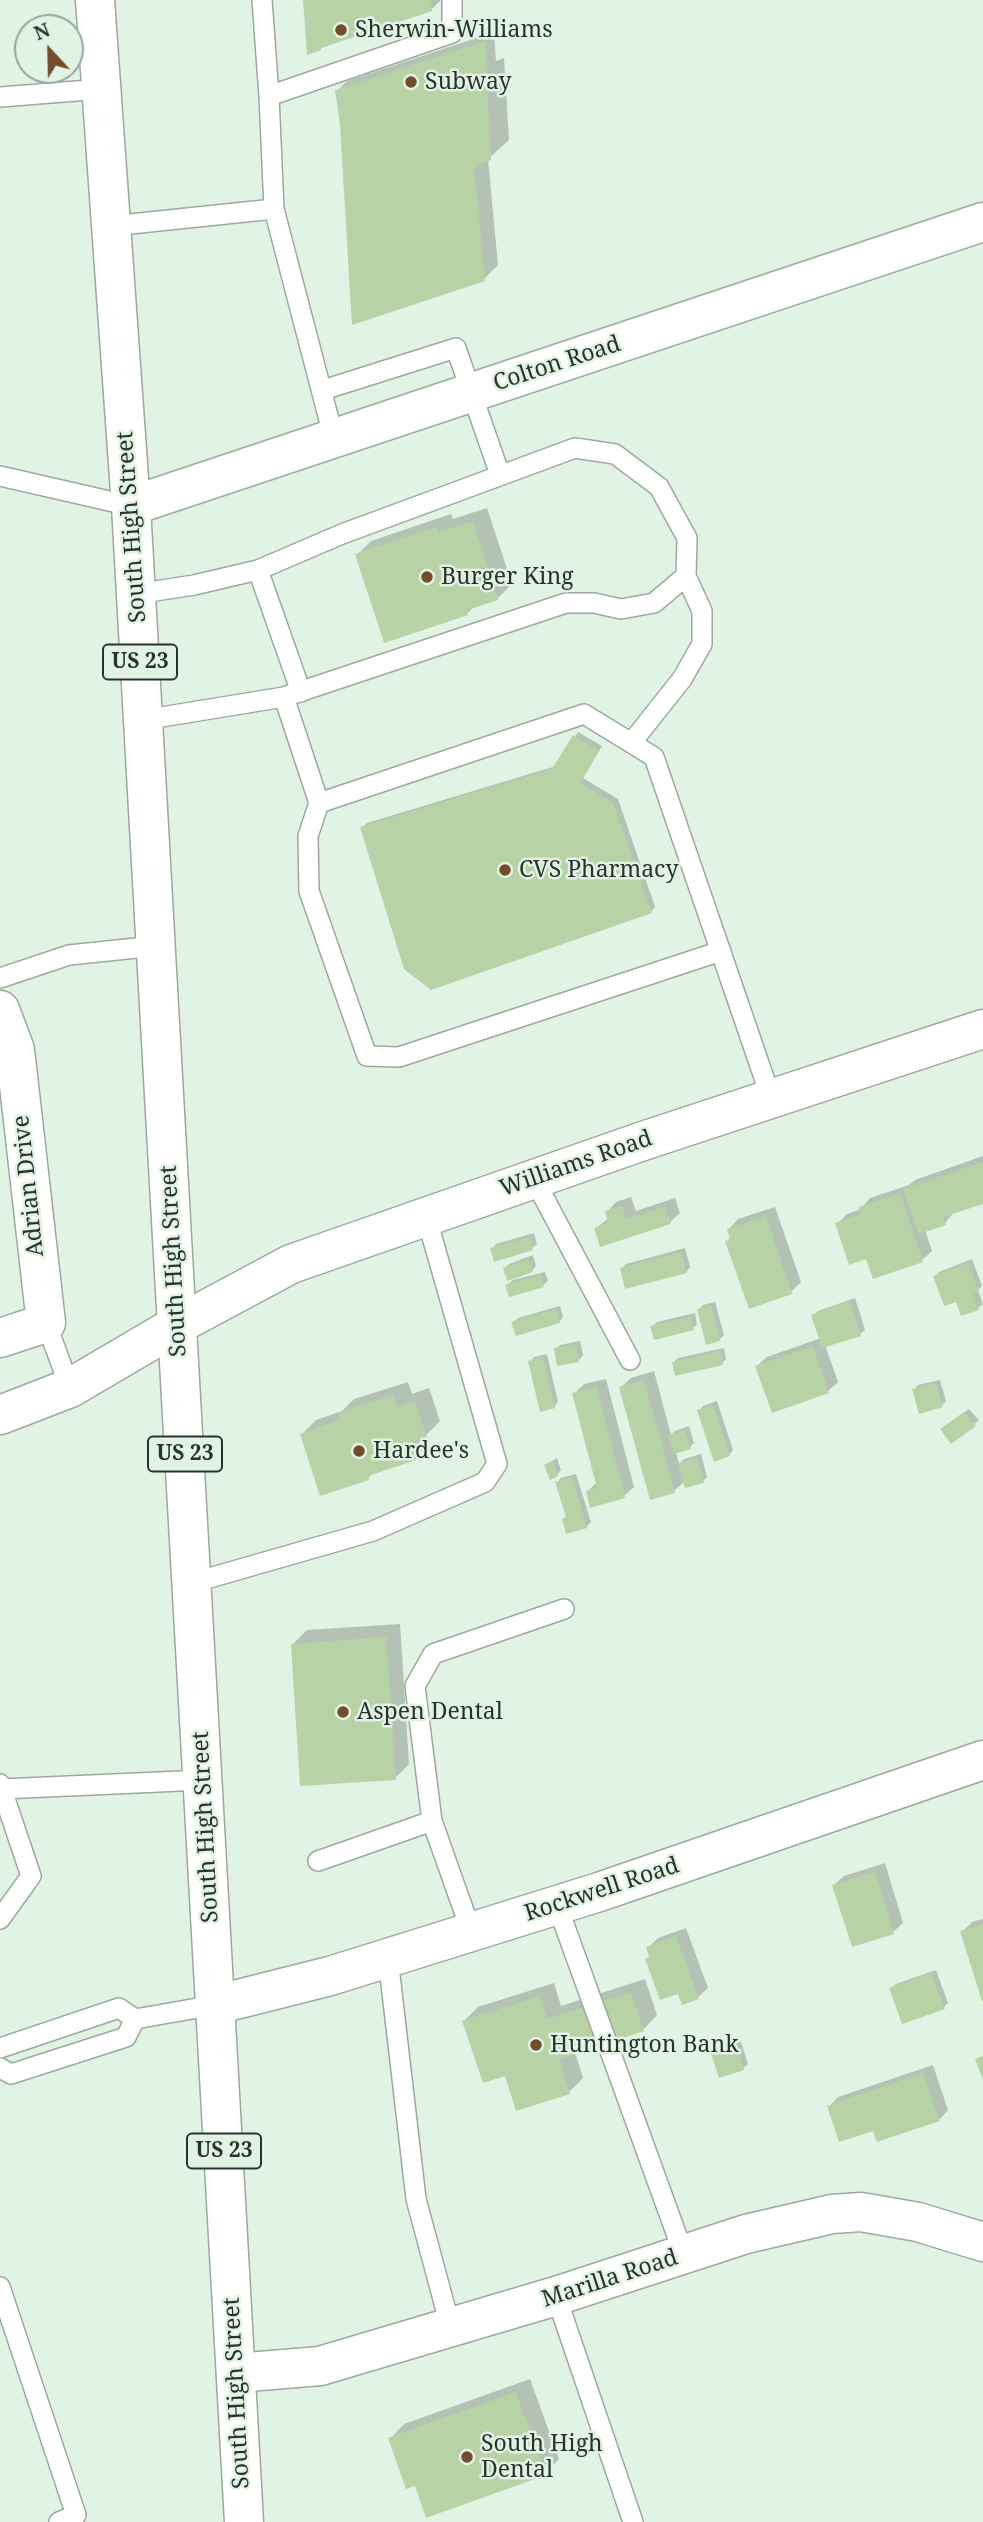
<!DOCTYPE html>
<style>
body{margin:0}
#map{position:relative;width:983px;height:2522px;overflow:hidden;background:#e1f3e4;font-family:"Noto Serif",serif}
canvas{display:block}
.north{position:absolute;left:14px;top:14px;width:70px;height:70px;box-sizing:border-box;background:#e1f3e4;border:2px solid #98a69a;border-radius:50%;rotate:338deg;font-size:19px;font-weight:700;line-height:28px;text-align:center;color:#2b322c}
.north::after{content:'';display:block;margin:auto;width:24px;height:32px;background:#734c2a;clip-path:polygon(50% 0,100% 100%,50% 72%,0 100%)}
</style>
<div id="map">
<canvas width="983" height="2522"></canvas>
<div class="north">N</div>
</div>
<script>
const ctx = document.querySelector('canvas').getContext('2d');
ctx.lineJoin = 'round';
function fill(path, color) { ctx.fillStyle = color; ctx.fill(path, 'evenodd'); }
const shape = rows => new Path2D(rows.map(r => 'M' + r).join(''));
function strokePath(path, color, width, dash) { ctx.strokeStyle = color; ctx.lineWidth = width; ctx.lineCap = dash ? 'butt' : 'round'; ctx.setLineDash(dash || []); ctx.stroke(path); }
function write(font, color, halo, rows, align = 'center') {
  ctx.font = font + ' "Noto Serif",serif'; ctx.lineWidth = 5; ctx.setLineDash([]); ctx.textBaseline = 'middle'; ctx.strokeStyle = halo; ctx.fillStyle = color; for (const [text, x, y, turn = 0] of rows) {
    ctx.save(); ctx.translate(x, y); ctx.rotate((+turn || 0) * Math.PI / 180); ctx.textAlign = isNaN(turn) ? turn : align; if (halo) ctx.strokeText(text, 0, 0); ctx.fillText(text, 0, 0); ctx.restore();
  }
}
const shadow = shape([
 [305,0,441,0,431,10],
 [494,32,496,61,504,58,509,140,488,159,498,265,484,279,353,323,342,124,337,91,347,81],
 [487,508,512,584,498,598,475,606,467,613,357,555,371,541,451,514,453,519],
 [578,732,602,746,583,778,618,799,655,907,651,912,362,828,367,823,556,766],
 [983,1156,983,1202,954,1212,945,1223,925,1230,932,1251,922,1260,867,1257,837,1224,847,1214,861,1209,870,1198,909,1185,915,1180],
 [631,1197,636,1211,675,1198,680,1213,670,1222,596,1228,609,1218,607,1212,616,1202],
 [775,1207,801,1282,791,1292,727,1242,732,1237,729,1229,738,1219],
 [534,1233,537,1244,532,1248,492,1249,496,1244],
 [685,1248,690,1267,686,1272,622,1268,626,1264],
 [533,1255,536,1266,532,1271,505,1268,509,1264],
 [972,1259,982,1286,978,1290,983,1304,978,1308,957,1300,935,1277,939,1272],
 [545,1272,548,1281,543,1285,507,1285,513,1280],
 [855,1298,865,1330,860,1334,825,1345,838,1382,828,1391,757,1366,767,1357,821,1338,813,1315,818,1311],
 [715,1302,724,1335,719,1340,699,1309,703,1305],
 [560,1306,563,1317,559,1322,513,1322,518,1318],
 [695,1313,697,1324,693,1328,652,1327,657,1322],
 [580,1341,583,1355,579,1360,556,1349,560,1345],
 [724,1348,726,1359,722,1363,674,1362,678,1358],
 [547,1354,558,1402,554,1407,530,1362,534,1357],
 [654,1371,671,1435,675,1431,689,1426,694,1443,690,1447,676,1452,679,1464,684,1459,701,1454,707,1477,703,1481,685,1481,674,1491,621,1387,631,1378],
 [606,1379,634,1487,624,1496,587,1492,597,1482,574,1394,584,1384],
 [940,1380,946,1401,942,1405,914,1390,918,1385],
 [408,1382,412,1394,429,1388,440,1421,426,1435,429,1444,415,1458,375,1471,368,1478,302,1434,316,1420,342,1411,354,1399],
 [717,1401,733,1450,729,1455,699,1411,703,1406],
 [969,1409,979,1420,974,1424,947,1425],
 [557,1458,561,1470,557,1475,546,1465],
 [576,1474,591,1522,587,1526,568,1532,567,1516,557,1483,561,1478],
 [400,1624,409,1764,395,1778,293,1644,307,1630],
 [885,1863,903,1923,893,1932,834,1885,844,1876],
 [983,1919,983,1997,962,1932,972,1922],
 [686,1928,708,1988,698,1997,679,1992,651,1956,648,1948,658,1938],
 [936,1970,948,2003,944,2007,891,1989,896,1984],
 [645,1979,657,2015,643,2030,575,2052,583,2078,569,2092,506,2074,464,2021,478,2007,554,1983,561,2006],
 [740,2039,748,2064,743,2068,712,2051,717,2046],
 [933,2065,948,2110,939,2120,874,2128,829,2107,838,2097],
 [530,2379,559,2459,545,2474,416,2484,390,2439,404,2424]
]);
const building = shape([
 [303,0,431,0,432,11,321,48,321,50,307,55],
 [485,41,491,160,474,166,485,281,352,325,340,125,335,90],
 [473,521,498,600,467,610,468,615,384,643,355,554,437,527,439,532],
 [573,735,599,751,580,783,613,803,652,913,431,990,404,969,360,827,552,769],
 [983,1162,983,1204,943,1217,946,1225,919,1234,903,1189],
 [900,1193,923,1262,873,1279,866,1259,849,1265,835,1223,861,1214,859,1207],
 [622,1206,626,1219,665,1207,671,1224,600,1247,594,1228,608,1223,605,1211],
 [766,1216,792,1294,749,1309,725,1241,730,1239,727,1229],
 [530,1237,533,1250,494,1262,490,1248],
 [681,1252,687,1273,625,1289,620,1268],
 [528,1259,533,1272,507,1281,503,1268],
 [968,1263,979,1292,973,1293,979,1310,961,1316,956,1302,944,1306,933,1276],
 [541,1275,544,1287,509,1297,505,1285],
 [850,1301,861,1336,822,1348,811,1315],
 [711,1305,720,1341,706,1345,697,1309],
 [556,1309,560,1323,516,1336,511,1322],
 [691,1317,694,1330,654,1340,650,1326],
 [576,1344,579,1362,557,1366,554,1348],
 [813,1346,829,1393,772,1413,755,1366],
 [720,1351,723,1365,675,1376,672,1362],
 [543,1357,555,1408,540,1412,528,1361],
 [644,1380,675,1493,650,1500,619,1387],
 [936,1383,943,1407,919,1414,912,1389],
 [597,1387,625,1498,590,1508,586,1491,597,1488,572,1393],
 [393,1395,398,1407,415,1401,427,1437,410,1442,416,1460,368,1476,369,1480,320,1496,300,1434,340,1420,338,1413],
 [713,1405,730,1456,714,1462,697,1410],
 [964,1412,976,1426,951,1444,940,1429],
 [685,1430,691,1449,674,1454,668,1435],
 [697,1458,704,1483,685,1488,678,1463],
 [552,1461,558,1476,550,1480,544,1465],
 [572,1477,587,1528,566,1534,562,1519,566,1517,555,1482],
 [386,1637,396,1780,300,1786,291,1644],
 [875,1872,894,1934,852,1947,832,1885],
 [983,1924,983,2001,982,2001,960,1931],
 [676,1936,699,1999,682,2005,678,1994,660,2000,645,1959,649,1957,646,1947],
 [931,1973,945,2009,902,2024,889,1988],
 [631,1992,644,2031,559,2059,570,2094,516,2111,505,2076,483,2083,462,2021,540,1996,547,2019],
 [736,2042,744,2070,719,2078,710,2050],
 [983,2056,983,2080,975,2059],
 [923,2073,940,2121,877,2142,873,2131,839,2142,827,2106],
 [516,2392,546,2475,426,2518,415,2486,406,2489,388,2438]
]);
const lane = shape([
 [262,0,269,96,274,209],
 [269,96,452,33,452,0],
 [0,97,102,89],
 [111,226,274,209,334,439],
 [323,390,456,348,500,475],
 [0,476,131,506],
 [258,570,301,692],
 [136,594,194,585,258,570,342,534,575,448,615,454,659,487,687,538,686,576,702,611,702,644,682,679,632,742],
 [284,697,319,803,308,836,309,891,367,1056,399,1057,721,951],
 [143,720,284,697,566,603,594,603,621,609,654,603,686,576],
 [319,803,584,714,654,757,771,1098],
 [0,978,69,955,156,946],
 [534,1179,630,1360],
 [46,1323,70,1388],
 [192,1583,373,1531,485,1482,497,1464,426,1216],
 [0,1784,31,1876,0,1919],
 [2,1789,203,1780],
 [432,1821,415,1686,433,1654,564,1609],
 [318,1861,432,1821,471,1931],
 [557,1905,684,2255],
 [388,1958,416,2199,451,2329],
 [0,2048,119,2008,135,2019,215,2005],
 [0,2068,11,2074,126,2037,135,2019],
 [0,2287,76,2515,59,2522],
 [556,2296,633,2522]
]);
const street = shape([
 [131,506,983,222],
 [0,1010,15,1050,46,1323,0,1338],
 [0,1415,70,1388,179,1324],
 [215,2005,330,1976,599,1892,983,1760],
 [236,2373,320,2366,556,2296,746,2234,832,2214,861,2212,918,2222,983,2242]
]);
const secondary = shape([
 [179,1324,291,1264,643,1141,983,1029]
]);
const primary = shape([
 [95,0,131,506,244,2522]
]);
const markers = [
 [341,30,7,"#734c2a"],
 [411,82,7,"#734c2a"],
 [427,577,7,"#734c2a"],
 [505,870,7,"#734c2a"],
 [359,1451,7,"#734c2a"],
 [343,1712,7,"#734c2a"],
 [536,2045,7,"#734c2a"],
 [467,2457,7,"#734c2a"]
];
const shields = [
 [140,662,74],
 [185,1454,74],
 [224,2151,74]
];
const shieldNames = [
 ["US 23",140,662],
 ["US 23",185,1454],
 ["US 23",224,2151]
];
const poiNames = [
 ["Sherwin-Williams",355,30],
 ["Subway",425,82],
 ["Burger King",441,577],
 ["CVS Pharmacy",519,870],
 ["Hardee's",373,1451],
 ["Aspen Dental",357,1712],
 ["Huntington Bank",550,2045],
 ["South High",481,2444],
 ["Dental",481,2470]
];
const streetNames = [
 ["Colton Road",557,364,-18],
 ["South High Street",132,527,-94],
 ["Williams Road",576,1164,-19],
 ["Adrian Drive",29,1186,-96],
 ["South High Street",174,1261,-93],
 ["South High Street",206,1827,-93],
 ["Rockwell Road",602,1890,-18],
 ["Marilla Road",610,2279,-18],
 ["South High Street",237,2393,-93]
];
fill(shadow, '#0003');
fill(building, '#b7d2a5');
strokePath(lane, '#9aab9d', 22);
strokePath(street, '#9aab9d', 41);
strokePath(secondary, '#9aab9d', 41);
strokePath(primary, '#9aab9d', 41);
strokePath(lane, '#fff', 19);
strokePath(street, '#fff', 38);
strokePath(secondary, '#fff', 38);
strokePath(primary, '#fff', 38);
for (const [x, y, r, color] of markers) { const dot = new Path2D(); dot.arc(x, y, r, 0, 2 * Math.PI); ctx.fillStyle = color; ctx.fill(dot); strokePath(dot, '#e1f3e4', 2.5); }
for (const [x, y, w] of shields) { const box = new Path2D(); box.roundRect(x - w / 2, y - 17.5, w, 35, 5); ctx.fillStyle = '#e1f3e4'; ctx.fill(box); strokePath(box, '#2b322c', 2); }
write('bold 21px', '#2b322c', null, shieldNames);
write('23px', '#2b322c', '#e1f3e4', poiNames, 'left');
write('23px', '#2b322c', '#e1f3e4', streetNames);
</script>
